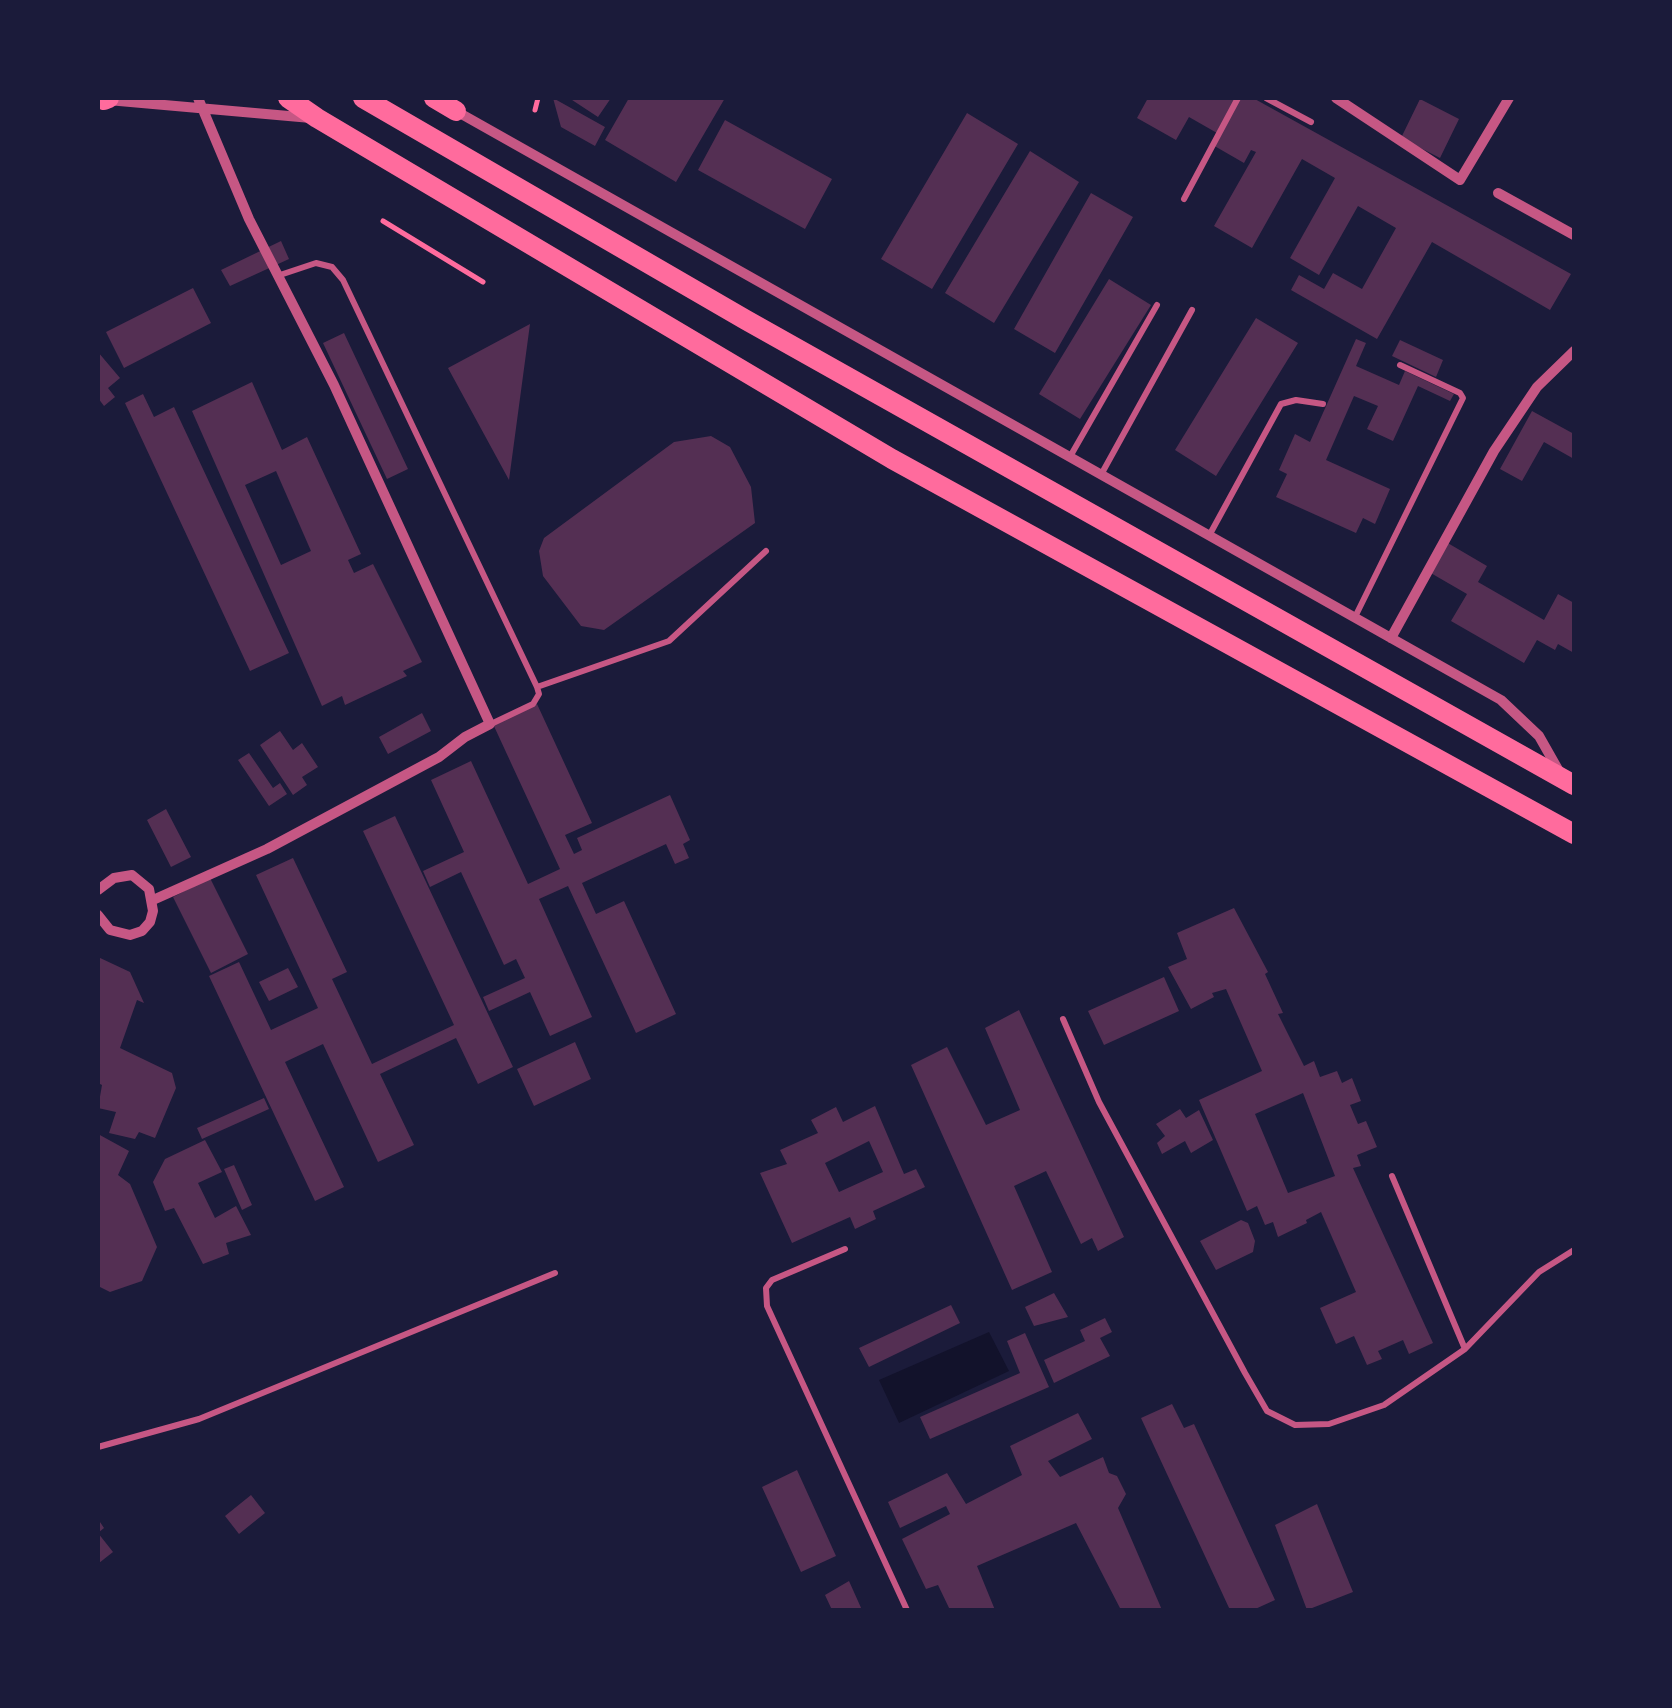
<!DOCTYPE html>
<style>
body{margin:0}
#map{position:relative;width:1672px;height:1708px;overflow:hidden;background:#1b1b3a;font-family:"Source Serif 4",serif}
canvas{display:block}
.frame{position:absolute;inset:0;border:100px solid #1b1b3a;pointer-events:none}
</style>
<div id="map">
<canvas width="1672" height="1708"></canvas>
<div class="frame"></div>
</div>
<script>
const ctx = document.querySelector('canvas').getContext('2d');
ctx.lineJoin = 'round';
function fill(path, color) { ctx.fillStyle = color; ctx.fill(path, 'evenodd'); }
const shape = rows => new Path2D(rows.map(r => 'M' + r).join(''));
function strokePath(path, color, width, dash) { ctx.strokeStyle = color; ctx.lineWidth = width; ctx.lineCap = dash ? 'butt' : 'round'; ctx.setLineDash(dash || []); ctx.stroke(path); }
const water = shape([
 [989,1332,1009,1371,899,1423,879,1380]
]);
const building = shape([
 [553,98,605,127,595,146,561,127],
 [569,98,611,98,598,117],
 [629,98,725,98,676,182,605,140],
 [1148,98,1253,98,1571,274,1550,310,1432,242,1377,339,1291,290,1299,275,1324,289,1333,273,1362,289,1396,228,1358,206,1319,275,1290,258,1335,178,1302,159,1252,248,1214,226,1256,152,1251,150,1244,163,1211,144,1217,133,1189,117,1176,140,1137,118],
 [1420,99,1459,119,1440,158,1401,138],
 [967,113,1018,144,932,289,881,259],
 [725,120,832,179,805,229,698,170],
 [1030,151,1079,182,994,323,945,293],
 [1091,193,1133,217,1055,353,1014,329],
 [281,241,289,259,230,286,221,270],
 [1109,279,1151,305,1080,419,1039,394],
 [193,288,211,323,124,368,106,332],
 [1256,318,1298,343,1216,476,1175,450],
 [530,324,509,480,448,368],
 [344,333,408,469,387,479,323,343],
 [1356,339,1366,343,1356,366,1399,385,1405,371,1454,394,1450,401,1418,386,1393,441,1367,429,1378,406,1354,396,1326,460,1390,489,1375,524,1363,518,1356,533,1276,497,1287,474,1279,470,1295,434,1310,442],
 [1400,340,1443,360,1436,377,1392,356],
 [98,352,120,378,108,388,115,397,104,406,98,398],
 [252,382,282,450,307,437,361,554,348,560,354,573,373,564,422,662,403,671,407,676,345,705,342,696,322,706,192,411],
 [276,471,311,551,281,565,245,485],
 [143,394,154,417,174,407,289,653,250,671,125,403],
 [1532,411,1574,434,1574,459,1544,442,1522,481,1500,469],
 [711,436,730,447,751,487,755,523,604,630,581,626,543,576,539,551,544,538,674,442],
 [1446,542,1487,566,1478,582,1544,620,1558,594,1574,603,1574,653,1558,644,1555,650,1537,640,1524,663,1451,621,1467,594,1429,572],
 [537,704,592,823,565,835,574,854,582,850,577,838,670,795,690,840,683,844,689,858,675,864,666,844,582,883,596,914,624,901,676,1014,636,1033,568,886,539,899,592,1017,550,1036,530,992,489,1011,483,997,525,978,516,959,504,965,461,872,430,887,423,871,464,852,431,780,471,761,528,884,560,869,493,724],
 [422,713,431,731,388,754,379,737],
 [280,731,293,750,302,743,318,767,302,777,307,785,293,795,260,745],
 [249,753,273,788,280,783,287,794,269,806,238,760],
 [166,809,191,857,171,867,147,820],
 [395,816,513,1067,478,1084,456,1038,380,1074,414,1145,378,1162,323,1044,285,1062,344,1187,315,1201,209,976,239,962,271,1030,318,1008,256,875,293,858,347,972,332,979,372,1064,454,1025,363,831],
 [210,878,248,954,211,973,173,897],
 [1234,908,1268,972,1265,974,1283,1013,1278,1014,1304,1066,1314,1061,1320,1077,1337,1071,1342,1083,1352,1078,1361,1101,1350,1105,1358,1124,1366,1121,1377,1147,1357,1155,1361,1166,1353,1168,1433,1343,1409,1354,1403,1340,1378,1351,1382,1359,1367,1365,1354,1336,1336,1344,1320,1308,1356,1292,1321,1212,1306,1220,1307,1223,1278,1237,1273,1222,1265,1225,1257,1206,1247,1211,1199,1100,1262,1071,1226,989,1212,993,1214,997,1191,1009,1168,967,1187,959,1177,933],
 [1303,1093,1335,1176,1288,1193,1255,1114],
 [98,957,130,972,144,1003,137,1000,120,1048,172,1073,176,1088,155,1138,139,1132,135,1139,109,1133,116,1112,98,1108,102,1085,98,1083],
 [288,968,298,987,269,1001,259,982],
 [1164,977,1179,1011,1104,1045,1088,1011],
 [1019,1010,1124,1237,1098,1251,1092,1238,1081,1244,1046,1171,1014,1186,1052,1272,1012,1290,911,1065,947,1047,986,1125,1020,1110,985,1028],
 [575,1042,591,1079,534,1106,517,1069],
 [264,1098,269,1109,202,1139,197,1128],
 [875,1106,904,1174,916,1169,925,1187,873,1211,876,1219,855,1229,850,1217,792,1243,760,1173,787,1164,780,1150,818,1133,811,1120,836,1107,843,1122],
 [869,1141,883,1172,839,1192,825,1163],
 [1180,1109,1186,1118,1199,1110,1213,1140,1191,1153,1185,1141,1162,1154,1157,1143,1165,1136,1156,1124],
 [98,1134,129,1151,118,1175,130,1184,157,1247,142,1281,110,1292,98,1286],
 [205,1140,222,1172,198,1183,215,1218,236,1206,251,1235,226,1243,229,1254,203,1264,174,1208,165,1211,153,1182,165,1159],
 [234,1165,252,1205,242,1210,224,1169],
 [1241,1220,1248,1223,1255,1241,1253,1252,1216,1270,1200,1241],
 [1054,1293,1068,1317,1034,1326,1025,1307],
 [951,1305,960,1323,869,1367,859,1348],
 [1105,1318,1112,1332,1100,1338,1110,1356,1054,1383,1044,1360,1085,1341,1080,1330],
 [1025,1333,1049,1387,930,1439,920,1417,1020,1373,1007,1341],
 [1172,1404,1184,1428,1194,1424,1275,1600,1253,1610,1230,1610,1141,1418],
 [1078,1413,1092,1439,1048,1461,1060,1477,1103,1457,1109,1473,1117,1476,1126,1494,1118,1508,1162,1610,1121,1610,1076,1523,977,1566,995,1610,950,1610,938,1585,926,1589,902,1539,950,1514,946,1506,900,1528,888,1502,947,1473,966,1504,1022,1475,1010,1446],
 [797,1470,836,1556,801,1572,762,1487],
 [251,1495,265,1513,239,1534,225,1516],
 [1317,1504,1353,1592,1307,1610,1275,1525],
 [98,1519,104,1528,98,1533,113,1552,99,1563],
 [849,1581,862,1610,832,1610,825,1595]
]);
const path = shape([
 [535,110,538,98],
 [383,221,483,282]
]);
const service = shape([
 [1266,98,1311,122],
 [1184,199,1238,98],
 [280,275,316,263,332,267,343,280,537,687,539,694,533,704,491,724],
 [1071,455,1157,305],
 [1102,473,1192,310],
 [1210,534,1281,404,1296,400,1323,404],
 [1355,617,1463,398,1460,393,1400,365],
 [537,687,669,641,766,551],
 [1063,1019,1099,1102,1245,1373,1267,1411,1295,1425,1329,1424,1384,1405,1465,1349,1539,1272,1574,1250],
 [1392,1176,1465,1349],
 [845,1249,772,1280,766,1288,767,1306,907,1610],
 [98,1447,199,1419,555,1273]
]);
const minor = shape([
 [1336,98,1460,180,1509,98],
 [108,100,311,118],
 [456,111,1501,700,1539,736,1560,773],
 [1498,193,1574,235],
 [1391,638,1494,451,1537,387,1574,351],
 [98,890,114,878,132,875,149,889,153,911,150,922,142,931,130,935,110,930,98,915],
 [153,900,267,849,439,757,465,737,490,724,334,385,249,219,198,98]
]);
const primary = shape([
 [434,98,456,111],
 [104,100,109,98]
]);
const trunk = shape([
 [288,98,317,118,892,459,1574,834],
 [363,98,746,320,1574,785]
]);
fill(water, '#12122b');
fill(building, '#542f53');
strokePath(path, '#ff6b9d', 5);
strokePath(service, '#c65784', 6);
strokePath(minor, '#c65784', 10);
strokePath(primary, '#ff6b9d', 20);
strokePath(trunk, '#ff6b9d', 20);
</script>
